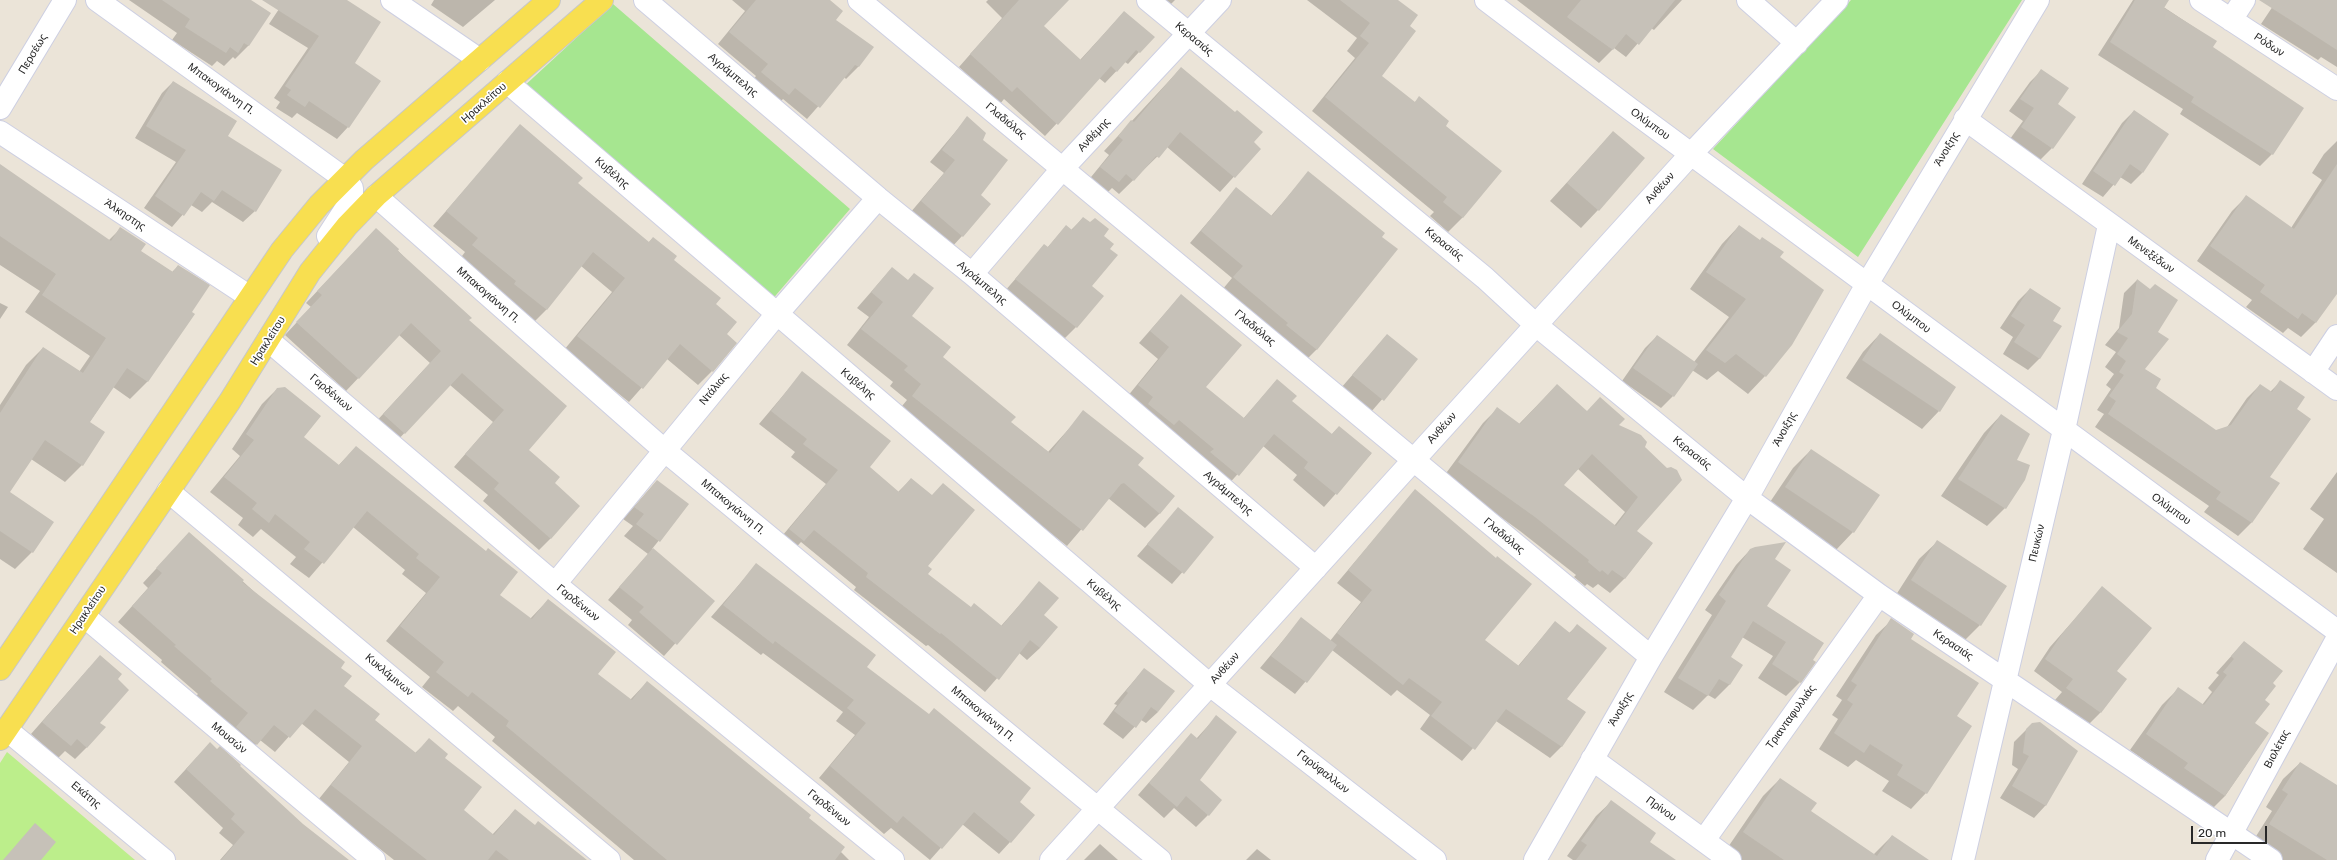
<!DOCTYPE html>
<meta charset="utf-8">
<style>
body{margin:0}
#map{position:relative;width:2337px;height:860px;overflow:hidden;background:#ebe4d8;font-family:Rubik,sans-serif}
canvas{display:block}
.scale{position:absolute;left:2191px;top:826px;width:76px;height:18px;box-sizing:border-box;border:2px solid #282828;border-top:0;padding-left:5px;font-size:12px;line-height:14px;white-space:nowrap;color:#282828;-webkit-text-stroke:3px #fff;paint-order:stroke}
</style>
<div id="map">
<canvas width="2337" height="860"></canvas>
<div class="scale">20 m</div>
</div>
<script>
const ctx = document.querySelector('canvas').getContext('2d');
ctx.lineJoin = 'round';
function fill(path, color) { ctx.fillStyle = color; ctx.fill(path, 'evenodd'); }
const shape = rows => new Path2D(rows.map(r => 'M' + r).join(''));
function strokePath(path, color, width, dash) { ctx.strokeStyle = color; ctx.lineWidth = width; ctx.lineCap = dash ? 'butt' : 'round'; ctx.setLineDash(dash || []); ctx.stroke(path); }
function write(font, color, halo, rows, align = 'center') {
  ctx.font = font + ' Rubik,sans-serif'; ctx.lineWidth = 3.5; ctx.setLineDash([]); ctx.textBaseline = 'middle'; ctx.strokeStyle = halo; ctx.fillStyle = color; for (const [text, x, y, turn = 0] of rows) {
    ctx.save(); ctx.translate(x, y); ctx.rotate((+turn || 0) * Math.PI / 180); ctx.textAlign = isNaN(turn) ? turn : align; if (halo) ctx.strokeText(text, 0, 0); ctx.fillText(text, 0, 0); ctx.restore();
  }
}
const green = shape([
 [1851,0,2022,0,1858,257,1713,149],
 [613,4,850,209,770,302,521,89]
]);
const pitch = shape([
 [7,752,135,860,0,860,0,763]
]);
const shadow = shape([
 [129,0,249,0,249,45,235,59,233,57,224,66,217,61,212,66,172,40,177,33],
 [285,0,345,0,353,63,348,127,337,139,297,113,292,118,276,108,280,102,274,98,308,48,269,24],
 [434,0,495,0,463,27,431,5],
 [732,0,828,0,834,20,872,47,858,67,846,79,844,77,807,119,783,99,776,106,750,84,756,76,718,44,745,11],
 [988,0,1041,0,1010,39,1080,60,1124,12,1139,52,1128,64,1125,62,1105,83,1099,78,1045,136,1004,99,1000,104,959,67,1002,18,986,2],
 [1166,0,1175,0,1171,4],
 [1307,0,1397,0,1409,26,1381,76,1414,103,1419,98,1444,126,1463,217,1448,232,1430,216,1434,212,1312,111,1355,58,1347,51,1357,38],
 [1517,0,1682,0,1654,30,1651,28,1626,57,1614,48,1599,63],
 [2133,0,2153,0,2215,41,2212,47,2272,154,2260,166,2180,114,2183,109,2098,55],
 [2277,0,2337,0,2337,67,2321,57,2318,60,2261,24],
 [1181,68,1259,149,1220,192,1167,147,1119,194,1112,188,1104,196,1087,182,1109,155,1104,151],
 [2042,70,2057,104,2052,148,2040,160,2010,139,2023,121,2009,111,2030,82],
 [173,82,226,137,255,211,243,222,212,202,202,212,191,205,172,227,144,208,176,162,135,138,162,93],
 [2134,111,2142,173,2131,184,2120,177,2103,197,2082,184,2122,123],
 [967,118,981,141,980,195,962,236,951,248,910,213,944,173,930,162],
 [520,126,576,184,648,243,653,238,714,304,726,335,712,371,698,385,667,359,629,402,564,350,612,292,581,266,546,310,533,323,459,260,465,252,433,226],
 [1613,132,1598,210,1581,228,1550,201],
 [2337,141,2337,291,2315,323,2301,337,2288,328,2283,333,2246,307,2252,300,2197,261,2232,211,2246,197,2291,228,2322,180,2312,173,2324,154],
 [0,166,108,241,121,228,140,251,172,272,178,266,191,312,193,314,147,382,130,399,113,387,89,423,82,465,65,482,31,459,8,492,32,552,15,569,0,559,0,405,26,365,43,348,79,372,90,356,25,312,40,291,0,265],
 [1308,173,1317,349,1305,361,1222,290,1232,278,1190,243,1236,189,1271,216],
 [1083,218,1103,236,1109,249,1090,287,1076,327,1064,339,1004,292,1044,246,1047,248,1066,226,1071,230],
 [1739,226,1760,241,1778,258,1765,376,1748,394,1718,371,1707,380,1692,370,1673,396,1661,408,1622,381,1645,348,1657,336,1694,362,1729,317,1690,289,1722,244],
 [376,229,468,320,527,450,553,484,551,538,539,550,483,501,488,495,454,467,493,422,450,385,393,445,372,426,430,363,399,335,346,391,285,335,311,307,306,303],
 [892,268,910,316,941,357,1010,422,1048,452,1084,412,1137,466,1160,513,1145,528,1108,498,1067,546,897,412,907,400,890,386,893,382,847,345,869,317,857,308],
 [2137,280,2157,332,2144,369,2154,388,2216,431,2227,427,2247,398,2260,385,2270,392,2281,381,2296,409,2269,477,2278,483,2251,523,2238,536,2204,512,2209,506,2095,427,2104,414,2097,410,2111,389,2106,385,2114,374,2105,367,2116,352,2105,345,2119,328,2124,293],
 [2030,289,2052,321,2040,358,2028,370,2003,354,2013,337,2000,328,2018,301],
 [1181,295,1205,387,1243,419,1277,380,1291,401,1331,435,1339,427,1371,454,1324,507,1293,480,1297,475,1263,446,1226,487,1127,397,1158,359,1139,343],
 [0,303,8,307,0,319],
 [1880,334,1939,411,1922,429,1846,378,1863,352],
 [1387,335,1417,359,1371,412,1341,388],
 [802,373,869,467,898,492,911,479,926,574,970,608,1001,626,1039,583,1043,615,1040,648,1027,660,1019,653,985,692,928,645,926,646,854,590,856,587,801,542,791,553,777,542,826,484,791,457,795,452,759,424],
 [1557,385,1586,412,1618,426,1645,442,1635,531,1652,544,1624,579,1610,593,1598,584,1593,588,1587,584,1585,586,1574,577,1576,575,1520,531,1444,476,1483,423,1497,409,1519,424],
 [1578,469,1625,512,1614,526,1562,486],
 [285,388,320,416,303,437,338,466,356,447,499,595,530,619,548,600,597,674,630,700,647,682,807,818,849,860,634,860,492,741,495,737,458,706,453,711,422,687,430,677,386,641,426,593,402,574,405,570,353,527,309,578,290,564,296,557,261,529,253,537,238,525,243,518,210,492,240,456,232,449,262,404,277,389],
 [2001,415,2015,460,2024,479,2005,508,1987,526,1941,496,1984,433],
 [1811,450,1853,532,1836,550,1768,505,1793,468],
 [2337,472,2337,573,2303,549,2324,519,2310,509],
 [657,481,688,504,652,549,713,601,664,656,628,625,632,620,608,600,648,554,624,536,633,526,623,519],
 [1415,491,1484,640,1518,666,1555,622,1569,633,1577,626,1565,699,1562,746,1550,758,1496,721,1462,761,1420,729,1430,715,1397,690,1391,696,1332,650,1295,694,1260,668,1301,619,1330,641,1361,602,1337,583],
 [1178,509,1213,537,1172,584,1137,556],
 [189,533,339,668,343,686,374,720,415,753,429,740,444,758,463,810,492,835,515,810,576,860,394,860,318,800,349,762,301,723,275,752,260,740,242,759,234,728,196,696,198,694,161,662,162,660,118,622,148,588,143,583],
 [1937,542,1980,625,1962,643,1894,598,1919,559],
 [1750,550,1774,559,1766,606,1811,661,1800,682,1786,696,1758,678,1773,656,1742,637,1730,657,1742,665,1729,685,1715,699,1708,695,1693,710,1664,692,1712,615,1705,610,1736,565],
 [756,565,866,667,1018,802,1010,842,999,854,962,824,930,860,891,828,884,834,819,778,855,735,836,721,843,712,763,653,761,655,711,617],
 [2102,588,2115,671,2100,713,2089,724,2055,700,2062,692,2034,671,2050,647],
 [1892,620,1909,639,1956,717,1926,793,1911,809,1882,791,1889,781,1856,760,1848,767,1819,749,1838,719,1832,715,1842,700,1836,696,1876,635],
 [2244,642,2272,684,2253,723,2268,733,2225,796,2209,812,2169,785,2172,779,2130,750,2162,705,2178,689,2202,705,2212,692,2208,688,2219,675,2216,673],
 [89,668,116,680,87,747,75,759,65,751,58,758,31,734],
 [1144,669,1158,712,1146,723,1141,720,1123,739,1103,724,1117,705,1114,704],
 [1216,717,1198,781,1208,815,1196,827,1174,808,1164,818,1138,795,1180,747,1196,739],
 [2032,724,2077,751,2045,806,2034,818,2000,798,2018,769,2012,765,2014,742],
 [197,757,333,860,220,860,233,845,219,833,223,828,174,782],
 [2300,763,2337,786,2337,860,2283,860,2253,841,2272,811,2266,807,2283,779],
 [1780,779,1809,812,1873,855,1892,836,1927,860,1741,860,1726,850,1763,796],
 [1611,802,1649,842,1673,860,1573,860,1567,856,1596,816],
 [1100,844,1118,860,1084,860],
 [1257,849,1271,860,1246,860]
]);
const building = shape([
 [162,0,251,0,271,13,249,46,244,43,238,53,230,47,226,53,185,27,190,19],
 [262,0,347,0,381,22,355,63,381,81,349,128,309,101,305,107,287,95,291,90,285,86,319,36],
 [756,0,830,0,843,11,836,20,874,47,859,67,855,65,820,108,795,88,789,95,761,72,768,64,729,32],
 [1019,0,1069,0,1044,26,1081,60,1124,11,1155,37,1140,53,1136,50,1117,72,1111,66,1058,125,1017,87,1012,92,970,54],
 [1340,0,1398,0,1418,15,1410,26,1416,31,1382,76,1415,102,1419,96,1449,121,1446,126,1502,171,1463,218,1443,202,1447,197,1325,97,1369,43,1360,36,1370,23],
 [1581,0,1675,0,1639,45,1626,34,1613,50,1567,17],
 [2135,0,2169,0,2164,8,2217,41,2213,47,2304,108,2273,155,2191,102,2194,97,2110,42],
 [2259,0,2337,0,2337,50,2303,28],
 [1181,67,1235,112,1237,110,1263,132,1254,142,1261,149,1235,178,1180,132,1159,158,1156,156,1134,181,1126,174,1119,182,1100,167,1123,140,1118,136,1131,120,1134,122],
 [2041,69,2069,88,2058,104,2076,117,2053,149,2021,127,2034,108,2020,99],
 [173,81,237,121,228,136,282,170,256,212,222,190,214,201,201,192,184,216,155,196,186,150,146,126],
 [2134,110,2169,134,2143,173,2130,164,2115,186,2093,171],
 [967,116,986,133,983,140,1008,160,981,195,991,204,963,237,921,201,955,160,942,150],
 [520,124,583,178,578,183,649,242,653,237,677,256,674,260,721,298,716,304,737,322,727,334,737,343,713,372,680,344,643,389,577,336,625,278,593,252,547,310,514,284,516,281,472,245,478,238,446,211],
 [1613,131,1645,158,1599,211,1567,183],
 [0,164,111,241,120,227,146,244,141,251,173,272,178,265,210,285,192,312,195,314,148,382,127,368,90,422,105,432,83,466,45,440,10,492,54,522,33,553,0,531,0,413,43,347,83,373,106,338,42,295,56,274,0,236],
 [2337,164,2337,294,2316,323,2302,313,2298,319,2260,292,2265,285,2210,246,2246,195,2294,229],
 [1308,171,1385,233,1382,237,1398,249,1317,350,1286,325,1288,323,1233,277,1243,266,1201,231,1236,187,1272,216],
 [1083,217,1090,222,1095,218,1109,229,1104,236,1114,244,1110,249,1118,255,1092,286,1104,296,1077,328,1015,279,1044,244,1048,247,1066,225,1072,230],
 [1739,225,1760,240,1762,237,1784,252,1780,257,1824,290,1792,345,1766,377,1736,354,1725,363,1706,350,1746,299,1706,272],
 [376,228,399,249,398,251,472,318,469,320,567,406,529,450,560,477,555,483,580,506,551,539,494,489,499,483,465,454,504,410,462,373,405,434,383,414,441,351,411,323,359,379,296,322,322,295,317,291],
 [892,267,908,280,914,273,934,288,912,316,951,347,943,357,1016,417,1011,422,1050,453,1083,410,1144,458,1138,465,1175,496,1160,514,1124,483,1121,484,1083,531,912,396,921,384,904,370,908,366,861,329,883,302,871,292],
 [2137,279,2150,289,2155,284,2178,300,2158,332,2169,339,2145,369,2161,379,2156,388,2216,430,2231,425,2260,384,2272,392,2280,380,2305,397,2297,409,2311,419,2270,477,2280,483,2252,523,2216,499,2221,492,2108,414,2116,401,2109,396,2124,375,2119,372,2126,361,2117,354,2128,338,2117,332,2132,314],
 [2030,288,2061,308,2053,321,2062,326,2040,359,2014,342,2025,325,2011,316],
 [1181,294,1242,345,1206,387,1244,418,1277,379,1297,396,1292,401,1332,434,1339,426,1372,453,1337,495,1304,468,1308,462,1274,434,1239,476,1210,452,1214,449,1179,420,1174,425,1148,404,1153,397,1138,385,1169,347,1150,331],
 [1880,333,1956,387,1940,412,1862,360],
 [1387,334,1418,359,1384,401,1352,375],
 [1657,335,1698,364,1674,397,1633,368],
 [802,371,891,441,870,467,899,492,911,478,932,495,943,483,975,510,928,566,932,569,928,574,971,607,974,603,1002,626,1039,581,1059,598,1044,615,1058,627,1040,648,1030,640,999,680,941,633,940,634,866,577,868,573,814,530,804,541,789,529,838,470,803,444,807,439,771,411],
 [1557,384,1587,411,1600,397,1625,419,1619,425,1641,435,1647,442,1645,447,1667,468,1671,467,1677,470,1682,480,1637,531,1653,543,1625,579,1612,570,1608,575,1602,570,1600,572,1588,562,1589,560,1535,517,1458,462,1497,407,1520,424],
 [1592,454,1638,497,1616,526,1564,485],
 [285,387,321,416,304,437,339,465,356,446,486,551,488,548,518,572,500,595,532,619,548,599,616,652,598,674,632,700,647,681,811,815,809,818,845,847,835,860,667,860,506,726,509,721,472,692,468,697,436,672,444,662,400,626,440,577,416,558,419,554,367,511,324,564,304,549,310,542,275,514,269,523,252,509,257,503,224,477,254,440,246,434,277,388],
 [2001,414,2030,434,2017,460,2030,465,2025,480,2006,509,1958,479],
 [1811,449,1880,495,1854,533,1785,487],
 [657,480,689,504,660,542,636,524,644,514,634,507],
 [1415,489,1496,558,1497,556,1532,584,1485,640,1519,666,1555,621,1570,633,1577,624,1607,648,1567,699,1586,712,1562,747,1506,709,1475,750,1431,716,1442,702,1409,678,1403,685,1337,633,1372,590,1348,570],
 [1178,507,1214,537,1184,574,1147,544],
 [189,532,244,580,242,582,345,662,341,668,352,676,344,686,380,714,375,720,416,753,429,738,448,754,445,758,482,787,464,810,494,835,515,809,535,825,538,821,587,860,509,860,496,850,488,860,427,860,331,785,362,746,315,709,290,738,274,725,257,745,236,727,248,713,210,681,212,679,174,646,176,645,132,606,162,573,156,568],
 [1937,540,2007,586,1981,626,1911,580],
 [1786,542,1775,559,1791,570,1767,606,1824,643,1813,660,1816,662,1801,683,1772,664,1786,642,1753,621,1731,657,1743,665,1730,685,1719,679,1708,696,1678,678,1726,601,1719,595,1750,549,1755,547],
 [653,548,715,601,677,645,639,612,644,607,619,587],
 [756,563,876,655,867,667,929,714,934,708,1031,788,1020,802,1035,815,1011,843,974,812,942,849,903,816,897,823,830,766,866,723,847,708,854,700,775,641,773,644,723,605],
 [2102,586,2152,628,2117,671,2127,679,2101,713,2066,688,2073,679,2045,659,2062,634],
 [1301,617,1337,645,1307,683,1271,656],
 [1891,618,1914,634,1911,639,1979,683,1957,716,1972,726,1927,794,1897,775,1903,765,1870,744,1864,753,1834,733,1853,704,1847,700,1857,685,1851,681],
 [2244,641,2283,671,2273,683,2276,686,2265,700,2270,704,2255,723,2269,733,2225,796,2184,768,2188,763,2146,734,2178,687,2204,705,2227,675,2223,672,2234,659,2231,656],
 [100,655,122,674,118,679,129,690,100,723,106,727,87,748,77,739,71,746,42,722],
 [1144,668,1175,691,1158,712,1151,707,1136,728,1114,711,1128,693,1126,691],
 [1216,715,1237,732,1200,780,1222,800,1209,816,1186,796,1177,807,1149,783,1191,733,1198,739],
 [2040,722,2078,751,2046,806,2012,786,2029,756,2023,753,2026,729,2032,723],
 [210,742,217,749,220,746,241,765,240,766,303,824,349,860,221,860,245,832,231,819,235,814,186,769],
 [2300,762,2337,785,2337,860,2327,860,2269,824,2288,794,2282,790],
 [1780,778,1817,803,1811,811,1877,856,1892,835,1929,860,1784,860,1743,832],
 [1611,800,1656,833,1650,842,1676,860,1576,860,1587,845,1581,841],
 [35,823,56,842,41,860,3,860]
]);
const minor = shape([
 [97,0,345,179,352,188,352,199,328,236],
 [392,0,480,60],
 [645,0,878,198,972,274,1316,568],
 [859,0,1651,657],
 [1148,0,1485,278,1536,325,1747,498,1879,595,2271,860],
 [1486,0,1630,109,2337,631],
 [1748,0,1797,43],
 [2201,0,2337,89],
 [2231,20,2244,0],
 [507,82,1210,685,1435,860],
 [0,108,65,0],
 [1965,119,2337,389],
 [0,132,250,297],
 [376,196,664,450,1160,860],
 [972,274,1063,168,1220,0],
 [268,340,555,584,893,860],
 [2313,372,2337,336],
 [168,491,609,860],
 [555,584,776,315,878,198],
 [84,616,374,860],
 [7,730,164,860],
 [1592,759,1730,860],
 [1704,840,1879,595],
 [1051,860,1691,154,1837,0],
 [1535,860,1651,657,1747,498,1867,284,2038,0],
 [1963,860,2064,430,2109,225],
 [2217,860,2337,639]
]);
const major = shape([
 [0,669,282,250,319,205,364,160,549,0],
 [0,739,230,401,310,272,347,226,376,196,602,0]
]);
const streetNames = [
 ["Κερασιάς",1194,39,40],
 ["Ρόδων",2269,45,33],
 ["Περσέως",33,54,-59],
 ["Αγράμπελης",733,75,40],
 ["Μπακογιάννη Π.",221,89,36],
 ["Ηρακλείτου",484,103,-41],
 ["Γλαδιόλας",1006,121,40],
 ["Ολύμπου",1650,124,36],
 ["Ανθέμης",1094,135,-47],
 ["Άνοιξης",1947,149,-59],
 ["Κυβέλης",612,173,41],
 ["Ανθέων",1660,188,-48],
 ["Άλκηστης",125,215,34],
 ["Κερασιάς",1444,244,39],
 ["Μενεξέδων",2151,255,36],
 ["Αγράμπελης",982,283,40],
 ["Μπακογιάννη Π.",488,295,41],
 ["Ολύμπου",1911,317,37],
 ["Γλαδιόλας",1255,328,40],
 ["Ηρακλείτου",268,341,-58],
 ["Κυβέλης",858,384,40],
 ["Ντάλιας",714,389,-50],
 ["Γαρδένιων",331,393,40],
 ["Ανθέων",1442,428,-48],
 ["Άνοιξης",1785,429,-61],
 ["Κερασιάς",1692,453,39],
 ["Αγράμπελης",1228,493,41],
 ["Μπακογιάννη Π.",733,507,40],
 ["Ολύμπου",2171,509,36],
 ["Γλαδιόλας",1504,536,40],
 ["Πευκών",2037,543,-77],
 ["Κυβέλης",1104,595,40],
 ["Γαρδένιων",578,603,39],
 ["Ηρακλείτου",88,610,-56],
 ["Κερασιάς",1953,645,34],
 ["Ανθέων",1225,668,-48],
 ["Κυκλάμινων",389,675,40],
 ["Άνοιξης",1621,709,-60],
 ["Μπακογιάννη Π.",983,714,40],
 ["Τριανταφυλλιάς",1791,717,-54],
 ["Μουσών",229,738,40],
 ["Βιολέτας",2277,749,-62],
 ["Γαρύφαλλων",1323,772,38],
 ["Εκάτης",86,795,40],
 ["Γαρδένιων",829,808,39],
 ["Πρίνου",1661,809,36]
];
fill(green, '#a6e690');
fill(pitch, '#bcee8b');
fill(shadow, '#0003');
fill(building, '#c6c1b8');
strokePath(minor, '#cdcfe2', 24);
strokePath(major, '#c7c7c7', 24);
strokePath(minor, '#fff', 22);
strokePath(major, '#f8df50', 22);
write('11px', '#282828', '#fff', streetNames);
</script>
